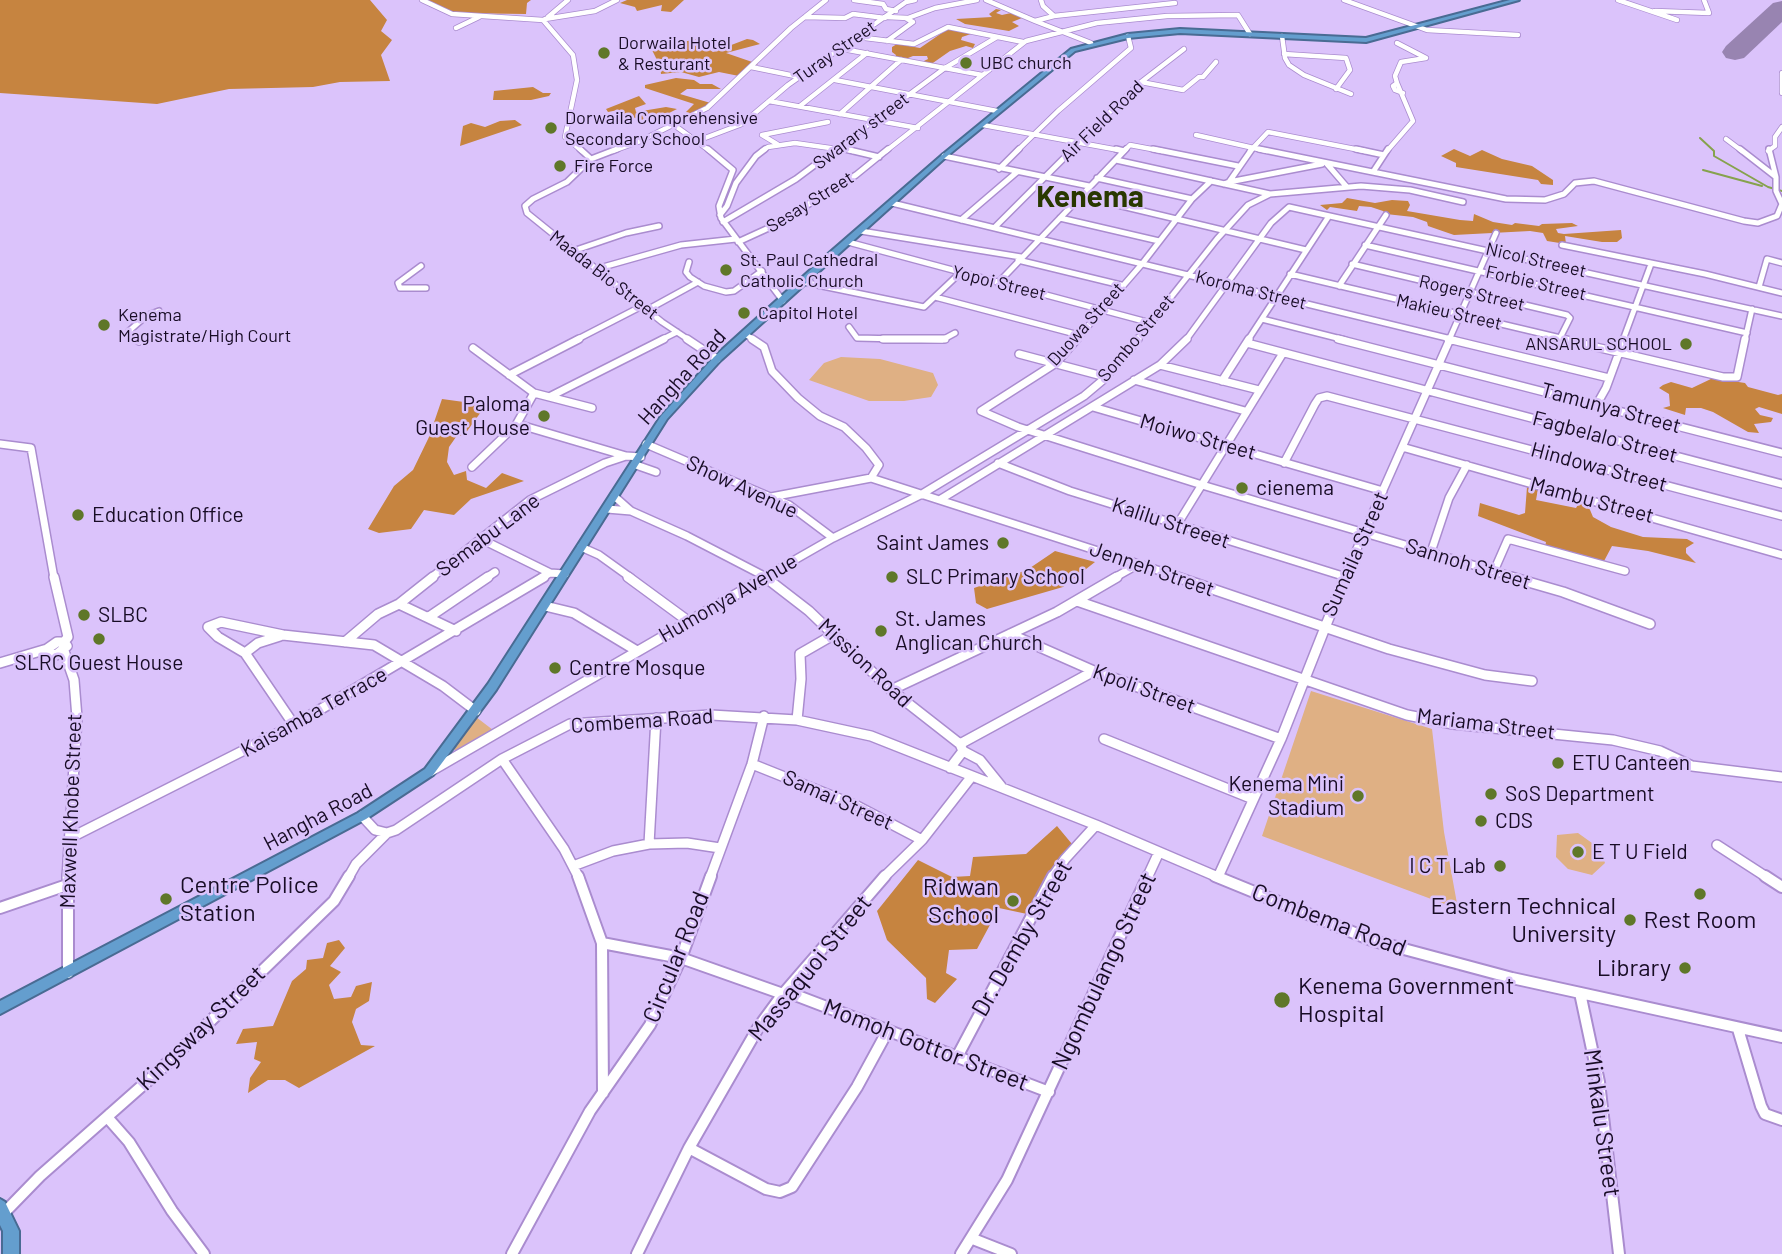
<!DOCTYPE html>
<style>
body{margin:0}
canvas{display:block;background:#dbc3fb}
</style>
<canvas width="1782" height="1254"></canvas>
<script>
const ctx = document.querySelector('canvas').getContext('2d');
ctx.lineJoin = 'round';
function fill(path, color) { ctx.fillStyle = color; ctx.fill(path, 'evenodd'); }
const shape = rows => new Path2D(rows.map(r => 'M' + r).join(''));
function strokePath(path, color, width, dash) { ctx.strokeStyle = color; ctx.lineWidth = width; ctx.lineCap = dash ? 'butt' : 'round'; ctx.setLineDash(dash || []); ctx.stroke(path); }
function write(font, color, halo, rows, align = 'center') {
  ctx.font = font + ' Barlow,sans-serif'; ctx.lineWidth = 5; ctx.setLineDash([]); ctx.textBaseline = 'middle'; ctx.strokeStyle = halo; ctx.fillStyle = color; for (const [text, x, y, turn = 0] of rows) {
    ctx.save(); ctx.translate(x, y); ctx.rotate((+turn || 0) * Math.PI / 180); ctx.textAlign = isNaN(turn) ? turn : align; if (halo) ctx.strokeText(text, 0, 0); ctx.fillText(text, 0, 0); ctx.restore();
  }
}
const green = shape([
 [841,357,880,359,933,373,938,385,931,397,904,401,869,401,809,380,824,363],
 [1311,691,1432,729,1444,832,1458,909,1262,836],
 [476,717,493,730,456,751,454,749],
 [1578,833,1599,848,1605,863,1592,875,1568,869,1556,857,1557,835]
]);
const forest = shape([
 [0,0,370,0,387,20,381,31,392,40,381,55,390,81,340,82,313,87,229,89,157,104,0,93],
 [426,0,531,0,527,3,526,14,453,13,430,6],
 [627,0,684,0,671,12,661,11,662,5,637,11,635,7,620,3],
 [996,9,1001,10,996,13,1002,15,1011,13,1022,18,1012,22,1019,26,1009,31,965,24,956,19,992,17,989,14],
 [949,28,974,33,962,37,961,40,975,44,973,48,966,46,950,51,930,65,920,63,928,59,927,56,913,56,903,60,895,58,896,55,892,52,892,47,897,44,920,48],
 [697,39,706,41,703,46,713,52,747,39,753,40,760,44,726,53,758,64,739,76,719,72,699,77,681,72,661,74,660,66,649,44,661,41,665,45,674,44],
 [676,78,694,80,700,84,712,84,721,89,687,89,680,94,714,104,694,114,686,112,694,104,645,88,645,85],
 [533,87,543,93,551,93,549,96,531,100,493,100,494,91],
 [639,96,646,104,635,108,636,112,666,107,677,109,659,118,669,120,662,125,624,115,618,110,608,112,606,109],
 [515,120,522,125,460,146,463,126,471,123,485,127,500,121],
 [1454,149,1470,156,1482,150,1502,159,1532,166,1553,180,1553,185,1541,184,1538,180,1456,167,1456,163,1441,156],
 [1347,198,1375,203,1392,200,1408,201,1410,205,1407,211,1460,220,1473,221,1474,214,1493,222,1512,225,1515,223,1539,226,1542,224,1572,223,1578,226,1556,229,1558,233,1564,234,1621,230,1622,238,1617,242,1602,242,1565,236,1566,244,1547,241,1543,233,1530,231,1454,235,1428,226,1427,222,1413,217,1386,214,1383,211,1371,207,1359,206,1357,211,1330,207,1327,210,1320,205,1342,203],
 [1713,378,1745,383,1748,387,1778,395,1782,394,1782,414,1759,407,1755,409,1760,415,1773,418,1771,422,1754,424,1759,433,1748,432,1713,412,1701,408,1686,408,1685,415,1663,408,1670,406,1669,394,1659,388,1663,385,1671,382,1692,388],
 [442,399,486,405,465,434,456,437,449,447,447,462,454,475,466,471,467,480,486,488,502,473,524,481,471,499,454,515,424,510,411,529,379,533,368,529,394,486,413,470,429,437],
 [1527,487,1538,489,1536,500,1576,508,1579,503,1588,505,1593,517,1611,527,1643,537,1687,539,1694,543,1686,548,1686,553,1696,563,1648,551,1612,546,1603,563,1545,547,1546,542,1478,516,1480,503,1519,515,1525,513],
 [1055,551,1095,562,1063,587,987,609,976,603,974,588,1027,570],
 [1057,826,1072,844,1027,914,999,908,977,949,949,950,946,973,957,979,935,1003,927,999,926,978,887,940,877,911,918,860,952,877,970,876,973,857,1026,854],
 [339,940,345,948,330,966,341,972,329,985,334,999,351,997,356,986,372,982,369,1001,356,1009,352,1022,361,1045,375,1046,299,1088,285,1080,268,1080,248,1093,250,1078,261,1062,254,1059,257,1042,236,1044,243,1029,273,1026,292,981,306,969,307,960,323,958,327,943]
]);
const stream = shape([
 [1700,138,1714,151,1714,156,1768,187],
 [1703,170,1762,186],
 [1768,187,1782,191]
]);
const runway = shape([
 [1782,1,1782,22,1744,58,1735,60,1726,58,1722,52,1726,46,1773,3,1782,1]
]);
const minorFar4 = shape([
 [422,0,452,14,543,20,573,55,577,80,565,137,582,151],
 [854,0,883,4,886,9,896,11],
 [986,0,1035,21],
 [1041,0,1043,6,1054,16,1035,21,1091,43],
 [1344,0,1427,30,1518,35],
 [1618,0,1677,20],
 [1655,11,1709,13,1704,0],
 [1054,16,1175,3],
 [548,17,568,0],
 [805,17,845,18,853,14,885,18],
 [887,17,908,18,935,8,977,0],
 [545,19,595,11,617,0],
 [456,28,479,17],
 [1282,36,1285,58,1289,65,1304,75,1351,94],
 [857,37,914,44,948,27,1023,42],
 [887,41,913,22,907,19],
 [1397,43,1426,58,1401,62,1395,76,1397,83,1393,86,1395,90,1403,93],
 [843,49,982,75],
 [1284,54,1346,58,1350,70,1336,89],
 [751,67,800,77],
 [1782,73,1782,93],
 [835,80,997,111],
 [1141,82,1183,90,1199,77,1203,77,1216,62],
 [769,101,918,128],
 [800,106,867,53],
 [840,114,901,60],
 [674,125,710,151],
 [983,125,1124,151],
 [1196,135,1267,151],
 [1726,139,1742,151],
 [697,141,742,124,788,85,906,2,915,0],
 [777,144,762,135,828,122],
 [839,148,853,151],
 [613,151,638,142,707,108,791,28,826,0],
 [762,151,768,147,795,143,837,149],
 [833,151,945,68,997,37],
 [886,151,1026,41,1097,23,1167,16,1238,15,1250,34],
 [1017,151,1058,111,1131,48,1128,36],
 [1071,151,1136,86,1184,49],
 [1124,151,1130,145,1162,151],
 [1250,151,1268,132,1365,151],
 [1387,151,1413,121,1397,83],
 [1768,151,1775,146,1775,137,1782,127]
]);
const minorFar3 = shape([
 [580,149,591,159],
 [617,149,591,159,567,182,533,199,525,206,527,213,662,322,689,340],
 [708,149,733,170,719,206,721,218,783,301],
 [845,149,879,157],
 [1116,149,1124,151],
 [1153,149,1238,166],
 [1259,149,1506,199,1545,200,1564,194,1575,183,1594,181,1744,221,1758,223,1777,216,1782,204,1776,191,1776,177,1740,149],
 [1356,149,1384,155],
 [1769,149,1776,177],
 [944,156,1089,186],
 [1116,160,1270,194],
 [1327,164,1346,186],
 [999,169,1019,149],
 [1373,172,1388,149],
 [1097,178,1192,199],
 [1229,182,1322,164],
 [1224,184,1229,182,1252,149],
 [1080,196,1306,250],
 [892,203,1455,340],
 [720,215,727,206,736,183,756,156,765,149],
 [1060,218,1159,241],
 [961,220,1017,172],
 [723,222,796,179,836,149],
 [995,227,1073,149],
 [861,231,1021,257],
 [738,242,773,226,856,175,888,149],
 [848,242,1151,323],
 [1365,245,1747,333],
 [1562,245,1705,274,1782,293],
 [573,251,626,233,659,226],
 [1018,260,1121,285],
 [689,262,686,272,690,277,704,286,726,292,734,291,762,271],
 [1352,264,1567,315,1570,318,1560,338],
 [421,266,398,283,400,288,426,288],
 [596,269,681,245,736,239],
 [1290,274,1569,340],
 [803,282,924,307,960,273],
 [998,283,1126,149],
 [1339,286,1386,215],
 [1759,287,1767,259,1782,263],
 [935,297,1079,335],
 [647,310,698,282],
 [1262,319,1345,340],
 [849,327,857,338,942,340,955,333],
 [745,334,754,340],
 [138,340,129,331,146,316,159,311],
 [576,340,642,306],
 [661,340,677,332],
 [1076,340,1142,264,1192,199,1211,181],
 [1137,340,1217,239,1248,205,1270,194,1361,186,1410,190,1463,202],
 [1186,340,1271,223,1289,207,1782,316],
 [1248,340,1329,216],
 [1449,340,1496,233],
 [1623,340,1651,264],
 [1745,340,1752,309]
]);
const minorFar2 = shape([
 [137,339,139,341],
 [687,339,717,359],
 [752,339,764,347,772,371,798,398,820,416,844,427,866,448,879,465,871,478],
 [883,339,945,339],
 [1077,339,1056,363,981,411,1018,427,1202,485,1517,578],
 [1338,339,1782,453],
 [1448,339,1609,378],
 [1562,339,1723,377,1737,377,1745,339],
 [1247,343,1782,484],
 [473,348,534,393,592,408],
 [1019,354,1106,377],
 [1160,365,1259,390],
 [509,375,579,339],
 [1134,380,1245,411],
 [1222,381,1249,339],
 [551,396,664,339],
 [1597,404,1606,388,1624,339],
 [1093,407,1383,491],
 [517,424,626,456],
 [0,444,31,448,54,578],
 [646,444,789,505,833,538],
 [1402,447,1782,555],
 [998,463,1070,491,1346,577],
 [1284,463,1315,404,1319,398,1327,396,1782,516],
 [636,465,656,472],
 [472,467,516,425,534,393],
 [614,496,631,511,687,536,768,578],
 [771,497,871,478,1182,578],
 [941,499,1160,365,1187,339],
 [607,509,631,511],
 [1177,525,1283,353],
 [481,539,550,573,565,574],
 [581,547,599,555,631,578],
 [1431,552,1449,498,1467,465],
 [1494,571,1508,539,1625,571],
 [431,578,530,500,605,463,626,456,641,457],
 [486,578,495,572],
 [541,578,550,573],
 [763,578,833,538,922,494,1084,396,1103,380,1138,339],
 [1114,578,1137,565],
 [1344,578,1450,339]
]);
const minorFar1 = shape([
 [54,577,68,637,64,642],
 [628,577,688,621],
 [765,577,809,611,891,690,960,744,963,751],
 [1177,577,1389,649,1485,675,1532,681],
 [1511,577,1563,592,1650,624],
 [1077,601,1407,715,1453,724,1613,740,1660,751,1692,766,1782,777],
 [399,604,456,631],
 [545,606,574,613,637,651],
 [429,617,488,577],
 [1010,634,1094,671,1281,739],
 [280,636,258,643,245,653,294,725],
 [57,642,64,642,67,646,56,655,47,653,47,649,57,642],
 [345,642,378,614,399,604,433,577],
 [64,651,74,680,77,718,67,878],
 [245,653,218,637,208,627,221,622,283,635,374,645,443,686,476,711],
 [0,663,47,649],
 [891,690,1057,612,1117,577],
 [797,720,801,679,800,654,833,635],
 [1104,739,1253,799],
 [960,744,1094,671],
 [963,751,980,760,1001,786],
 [502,759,564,849,579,878],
 [752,764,857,806,922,840],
 [950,768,963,751],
 [431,771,766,577],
 [362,816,375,830,387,833,396,830,502,759,570,724,711,715,797,720,871,736,1096,825,1220,878],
 [70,838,294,725,544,577],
 [649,844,656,718],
 [1717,845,1768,878],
 [573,866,613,851,649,844,687,843,720,848],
 [1218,877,1281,739,1345,577],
 [348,878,356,864,387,833],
 [710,878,752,764,764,716],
 [883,878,922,840,972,776],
 [1052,878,1065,859,1096,825],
 [1147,878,1159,852]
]);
const minor = shape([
 [68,876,68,973],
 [578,876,602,943,603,1093],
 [1215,876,1374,941,1512,978,1782,1037],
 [1765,876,1782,887],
 [0,908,67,885],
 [602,943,681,958,783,994,795,995,1049,1092],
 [1580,993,1599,1082,1619,1254],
 [1738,1029,1761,1106,1765,1114,1782,1120],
 [957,1057,1053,876],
 [110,1114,107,1117,129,1142,172,1211,204,1254],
 [689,1148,766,1189,780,1192,792,1187,857,1087,887,1032],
 [4,1213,40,1176,160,1070,334,901,349,876],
 [973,1239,1011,1254],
 [512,1254,590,1111,650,1025,681,958,711,876],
 [637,1254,689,1148,758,1028,783,994,885,876],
 [961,1254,1007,1180,1148,876]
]);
const highway = shape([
 [1510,0,1519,0,1366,42,1180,33,1128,38,1075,51,946,157,834,258,720,361,667,419,496,690,433,775,366,819,0,1014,0,1001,358,813,425,769,488,684,661,416,714,357,828,254,942,155,1071,49,1128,34,1180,29,1366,38,1510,0],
 [0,1199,5,1202,19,1231,19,1254,3,1254,3,1231,0,1225,0,1199]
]);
const markers = [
 [604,53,7,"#5f7729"],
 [966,63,7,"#5f7729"],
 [551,128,7,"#5f7729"],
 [560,166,7,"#5f7729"],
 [726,270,7,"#5f7729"],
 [744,313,7,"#5f7729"],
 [104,325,7,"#5f7729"],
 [1686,344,7,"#5f7729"],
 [544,416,7,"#5f7729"],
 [1242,488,7,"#5f7729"],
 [78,515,7,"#5f7729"],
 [1003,543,7,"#5f7729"],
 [892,577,7,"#5f7729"],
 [84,615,7,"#5f7729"],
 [881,631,7,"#5f7729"],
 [99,639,7,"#5f7729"],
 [555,668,7,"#5f7729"],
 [1558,763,7,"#5f7729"],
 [1491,794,7,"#5f7729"],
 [1358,796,7,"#5f7729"],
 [1481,821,7,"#5f7729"],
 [1578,852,7,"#5f7729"],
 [1500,866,7,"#5f7729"],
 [1700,894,7,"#5f7729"],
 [166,899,7,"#5f7729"],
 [1013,901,7,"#5f7729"],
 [1630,920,7,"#5f7729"],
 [1685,968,7,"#5f7729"],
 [1282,1000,9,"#5f7729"]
];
const farPoinames = [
 ["Dorwaila Hotel",618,43],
 ["& Resturant",618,64],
 ["UBC church",980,63],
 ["Dorwaila Comprehensive",565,118],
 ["Secondary School",565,139],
 ["Fire Force",574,166],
 ["St. Paul Cathedral",740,260],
 ["Catholic Church",740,281],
 ["Capitol Hotel",758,313],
 ["Kenema",118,315],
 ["Magistrate/High Court",118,336],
 ["ANSARUL SCHOOL",1672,344,"right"]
];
const farStreetnames = [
 ["Turay Street",835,52,-35],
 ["Air Field Road",1102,121,-44],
 ["Swarary street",861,131,-37],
 ["Sesay Street",810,202,-32],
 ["Nicol Streeet",1536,260,13],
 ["Maada Bio Street",604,275,38],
 ["Yopoi Street",999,283,14],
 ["Forbie Street",1536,283,13],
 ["Koroma Street",1251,290,14],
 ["Rogers Street",1472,293,13],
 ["Makieu Street",1449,312,13],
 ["Duowa Street",1086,324,-48],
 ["Sombo Street",1136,338,-50]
];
const streetNames = [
 ["Hangha Road",682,377,-48],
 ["Tamunya Street",1611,408,15],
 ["Moiwo Street",1198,437,16],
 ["Fagbelalo Street",1605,437,15],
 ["Hindowa Street",1599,467,15],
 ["Show Avenue",742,487,25],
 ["Mambu Street",1592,500,15],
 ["Kalilu Streeet",1171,523,18],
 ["Semabu Lane",488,535,-37],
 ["Sumaila Street",1355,554,-66],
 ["Sannoh Street",1468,564,17],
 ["Jenneh Street",1152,569,19],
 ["Humonya Avenue",728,598,-30],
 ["Mission Road",865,663,43],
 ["Kpoli Street",1144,689,20],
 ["Kaisamba Terrace",314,712,-29],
 ["Combema Road",642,721,-4],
 ["Mariama Street",1486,724,7],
 ["Samai Street",838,800,24],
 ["Maxwell Khobe Street",71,811,-88],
 ["Hangha Road",318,817,-28]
];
const poiNames = [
 ["Paloma",530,404,"right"],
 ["Guest House",530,428,"right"],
 ["cienema",1256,488],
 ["Education Office",92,515],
 ["Saint James",989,543,"right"],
 ["SLC Primary School",906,577],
 ["SLBC",98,615],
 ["St. James",895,619],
 ["Anglican Church",895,643],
 ["SLRC Guest House",99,663,"center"],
 ["Centre Mosque",569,668],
 ["ETU Canteen",1572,763],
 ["Kenema Mini",1344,784,"right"],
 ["Stadium",1344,808,"right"],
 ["SoS Department",1505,794],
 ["CDS",1495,821],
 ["E T U Field",1592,852],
 ["I C T Lab",1486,866,"right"]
];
const nearPoinames = [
 ["Centre Police",180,885,"left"],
 ["Station",180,913,"left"],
 ["Ridwan",999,887],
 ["School",999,915],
 ["Eastern Technical",1616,906],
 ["University",1616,934],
 ["Rest Room",1700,920,"center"],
 ["Library",1671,968],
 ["Kenema Government",1298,986,"left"],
 ["Hospital",1298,1014,"left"]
];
const nearStreetnames = [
 ["Combema Road",1329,920,21],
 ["Dr. Demby Street",1022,938,-60],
 ["Circular Road",676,957,-68],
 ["Massaquoi Street",810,968,-51],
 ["Ngombulango Street",1104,971,-65],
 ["Kingsway Street",201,1028,-44],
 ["Momoh Gottor Street",926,1045,21],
 ["Minkalu Street",1602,1123,82]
];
const farTownnames = [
 ["Kenema",1090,197]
];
fill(green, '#dfb084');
fill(forest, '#c68440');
strokePath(stream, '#86a24d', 2);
fill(runway, '#9884b1');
strokePath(minorFar4, '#aa8ccf', 6);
strokePath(minorFar3, '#aa8ccf', 8);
strokePath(minorFar2, '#aa8ccf', 10);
strokePath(minorFar1, '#aa8ccf', 12);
strokePath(minor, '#aa8ccf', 14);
strokePath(highway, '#496b93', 4);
strokePath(minorFar4, '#fff', 4.5);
strokePath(minorFar3, '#fff', 5);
strokePath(minorFar2, '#fff', 7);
strokePath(minorFar1, '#fff', 9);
strokePath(minor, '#fff', 10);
fill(highway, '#649ece');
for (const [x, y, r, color] of markers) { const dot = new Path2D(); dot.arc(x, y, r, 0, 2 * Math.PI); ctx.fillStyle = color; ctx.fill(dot); strokePath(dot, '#dbc3fb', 2.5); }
write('18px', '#180c25', '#dbc3fb', farPoinames, 'left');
write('18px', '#180c25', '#dbc3fb', farStreetnames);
write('21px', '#180c25', '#dbc3fb', streetNames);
write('21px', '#180c25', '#dbc3fb', poiNames, 'left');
write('24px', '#180c25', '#dbc3fb', nearPoinames, 'right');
write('24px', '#180c25', '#dbc3fb', nearStreetnames);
write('bold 30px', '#293800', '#dbc3fb', farTownnames);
</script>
